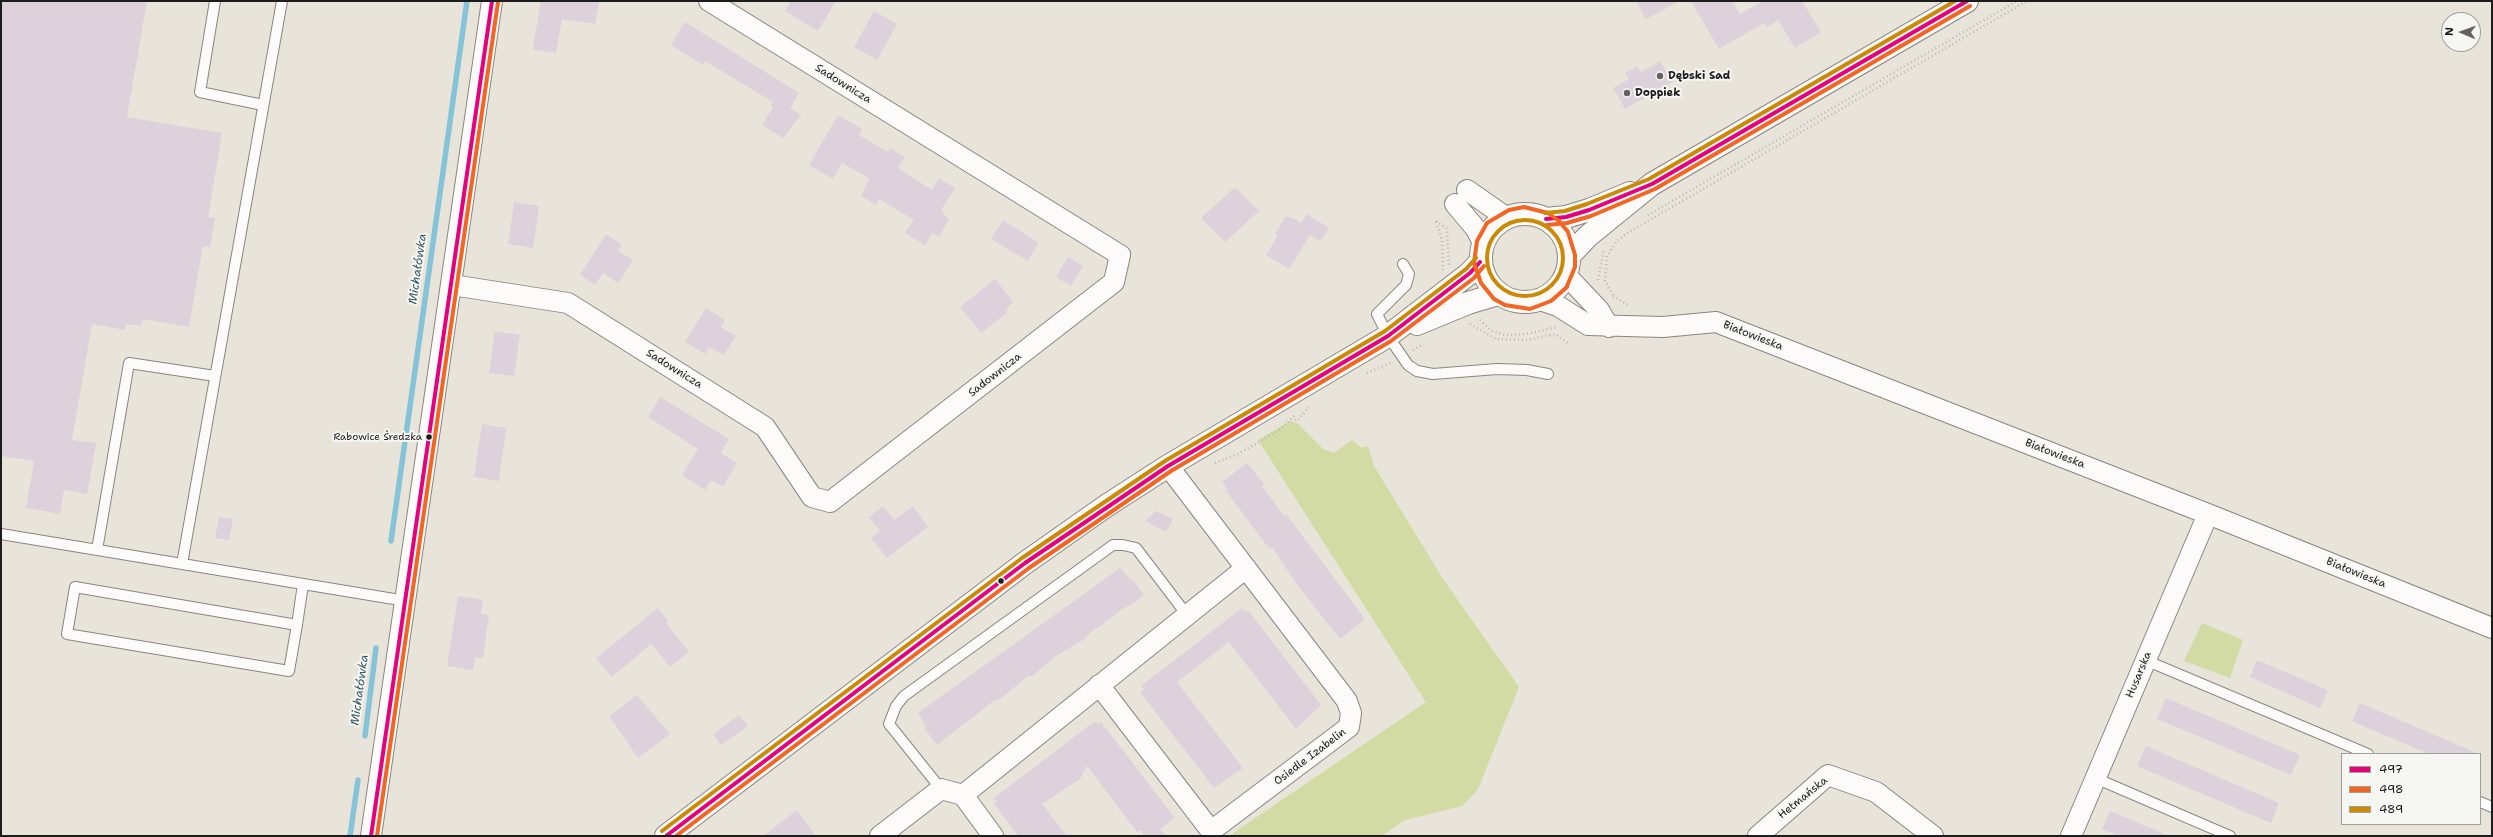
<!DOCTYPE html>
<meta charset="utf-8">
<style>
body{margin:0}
#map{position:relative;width:2493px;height:837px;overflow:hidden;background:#e9e4d9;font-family:"Shantell Sans",sans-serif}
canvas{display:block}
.frame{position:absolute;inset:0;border:2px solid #1c1c1c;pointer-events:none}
.legend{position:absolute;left:2341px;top:753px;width:140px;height:72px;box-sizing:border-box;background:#f6f6f2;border:1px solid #9f9f9c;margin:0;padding:5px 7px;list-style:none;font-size:12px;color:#1c1c1c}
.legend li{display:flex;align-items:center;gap:8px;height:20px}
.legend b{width:20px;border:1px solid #9f9f9c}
.north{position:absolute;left:2441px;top:12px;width:40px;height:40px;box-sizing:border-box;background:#f6f6f2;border:1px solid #9f9f9c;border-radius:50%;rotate:272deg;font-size:11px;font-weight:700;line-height:16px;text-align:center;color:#1c1c1c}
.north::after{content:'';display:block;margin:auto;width:14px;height:18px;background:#64625e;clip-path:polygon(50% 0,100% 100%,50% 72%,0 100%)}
</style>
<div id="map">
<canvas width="2493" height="837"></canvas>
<div class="frame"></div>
<ul class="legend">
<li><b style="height:5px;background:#e5007d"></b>497</li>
<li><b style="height:5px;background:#f26522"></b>498</li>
<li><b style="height:5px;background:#cb8a06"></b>489</li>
</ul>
<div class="north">N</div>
</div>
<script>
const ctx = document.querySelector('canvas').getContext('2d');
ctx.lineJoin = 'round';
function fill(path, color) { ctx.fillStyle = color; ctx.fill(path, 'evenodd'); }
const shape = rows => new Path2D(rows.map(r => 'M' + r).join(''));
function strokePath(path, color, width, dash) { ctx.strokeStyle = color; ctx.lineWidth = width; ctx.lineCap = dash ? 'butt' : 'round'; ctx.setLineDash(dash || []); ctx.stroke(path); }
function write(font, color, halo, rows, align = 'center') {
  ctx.font = font + ' "Shantell Sans",sans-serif'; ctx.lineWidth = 4; ctx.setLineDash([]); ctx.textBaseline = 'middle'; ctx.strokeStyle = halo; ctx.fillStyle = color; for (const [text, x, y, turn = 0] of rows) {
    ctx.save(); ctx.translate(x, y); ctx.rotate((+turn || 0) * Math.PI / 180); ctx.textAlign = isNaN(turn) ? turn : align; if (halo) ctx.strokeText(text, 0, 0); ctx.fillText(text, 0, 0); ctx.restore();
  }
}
const green = shape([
 [1290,421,1298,424,1323,449,1334,453,1352,440,1362,448,1368,446,1374,466,1443,579,1519,687,1478,789,1462,806,1405,820,1382,836,1229,836,1426,702,1258,440],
 [2202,623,2243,640,2230,678,2184,661]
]);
const stream = shape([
 [391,541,467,1],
 [365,736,376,648],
 [350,836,358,780]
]);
const building = shape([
 [1,1,147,1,127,117,222,133,208,217,215,218,210,247,203,246,189,327,143,319,141,326,126,324,125,330,92,324,72,440,96,443,87,494,64,490,60,514,26,508,34,461,1,456],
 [541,1,599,1,595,24,562,19,556,53,533,49],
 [791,1,836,1,818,31,785,11],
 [1636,1,1680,1,1646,19],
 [1691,1,1732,1,1740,14,1763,1,1802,1,1821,32,1795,48,1778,20,1767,27,1764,23,1719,49],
 [874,11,897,24,877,60,854,47],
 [685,22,799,93,790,108,801,115,783,138,762,125,773,107,771,105,773,102,705,61,703,65,671,45],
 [1660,61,1673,82,1625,109,1613,88,1629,79,1625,73,1637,66,1641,72],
 [838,115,862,129,859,135,888,152,890,148,905,157,898,168,932,190,939,178,955,188,941,210,949,220,939,237,932,233,925,245,905,233,914,220,879,199,876,205,861,196,869,178,842,163,833,179,809,165],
 [1235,187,1259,211,1225,242,1201,218],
 [514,202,539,206,533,248,508,244],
 [1307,214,1329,228,1320,241,1310,235,1289,269,1266,255,1278,236,1275,234,1285,217,1291,217,1301,223],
 [1003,220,1039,243,1028,261,991,239],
 [606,234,622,245,618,251,633,260,618,283,603,273,595,285,580,275],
 [1068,257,1083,266,1071,286,1056,277],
 [995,279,1013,302,1006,309,1008,312,981,333,960,307],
 [706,308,725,320,721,327,736,336,724,355,709,347,705,354,685,342],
 [495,331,520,335,514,376,489,373],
 [660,397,729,439,721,453,737,463,723,487,711,480,705,490,682,475,698,449,648,417],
 [482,424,506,428,499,481,474,477],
 [1247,463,1264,484,1262,486,1284,516,1286,514,1365,619,1340,639,1298,586,1272,547,1270,549,1264,542,1226,491,1228,490,1222,482],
 [883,506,894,520,913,506,928,527,887,558,871,538,880,531,869,517],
 [1156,511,1173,519,1166,532,1145,521],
 [219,517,233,519,229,540,215,538],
 [1120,568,1131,580,1132,579,1144,595,1131,605,1122,609,1098,628,1095,628,1083,640,1056,656,1032,676,1028,676,999,700,995,700,937,745,924,728,926,726,918,713],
 [458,596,483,600,481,614,489,615,483,658,475,657,473,670,447,666],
 [658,608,668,621,666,623,689,652,670,667,651,644,612,677,596,658],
 [1242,608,1245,612,1248,610,1321,705,1296,729,1229,642,1177,682,1243,768,1214,788,1140,692,1144,690,1141,686],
 [2257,660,2328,690,2320,708,2250,677],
 [637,695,670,734,638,758,609,716],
 [2166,698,2300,755,2291,775,2157,719],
 [2360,703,2479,754,2429,754,2370,729,2352,721],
 [739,715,748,726,721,745,713,734],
 [1095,721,1098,724,1101,722,1175,818,1160,829,1166,836,1145,836,1140,830,1137,832,1087,766,1080,779,1042,804,1067,836,1018,836,994,804,997,802,994,798],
 [2146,746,2279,803,2271,823,2137,766],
 [797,810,816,836,763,836],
 [2110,811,2169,836,2119,836,2102,829]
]);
const path = shape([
 [1648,215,2017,1],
 [1436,221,1446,228,1447,233,1449,265],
 [1436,222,1442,240,1443,270],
 [1598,280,1604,250],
 [1613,295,1605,281,1607,257,1616,242,1629,232,2027,1],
 [1613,296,1630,306],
 [1480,320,1492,331,1505,335,1526,334,1557,327],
 [1470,324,1496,339,1527,340,1555,334,1569,344],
 [1413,350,1424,344],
 [1367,373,1390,363],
 [1295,420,1297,421,1309,407],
 [1215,463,1238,454,1278,431,1294,416]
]);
const lane = shape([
 [215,1,200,92,263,105],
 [1403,264,1409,274,1406,285,1377,314,1388,336,1408,365,1417,371,1433,374,1497,369,1527,370,1548,374],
 [1,534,406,601],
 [97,550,129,363,215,376],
 [182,564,282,1],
 [75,587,297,625,289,671,67,634,75,587],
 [297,625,303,584],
 [2145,660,2368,754],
 [2095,778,2230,836],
 [941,789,889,724,896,706,904,696,1113,545,1123,545,1136,548,1187,615],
 [2480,802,2492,807]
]);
const street = shape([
 [1467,190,1507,218],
 [1455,204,1476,229,1483,243],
 [1566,275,1599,310,1609,327],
 [452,285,568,303,765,427,812,497,830,502,1114,282,1120,255,709,1],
 [1540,300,1558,306,1588,325,1663,327,1716,322,2208,514,2492,628],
 [1099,685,1211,831,1349,727,1351,713,1347,701,1168,466],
 [963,795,1246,568],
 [371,836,492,1],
 [880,836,941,789,963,795,993,836],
 [1758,836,1828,775,1876,792,1933,836],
 [2071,836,2208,514]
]);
const secondary = shape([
 '1481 258a44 44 0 1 1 88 0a44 44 0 1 1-88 0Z',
 [1546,219,1566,217,1589,210,1630,193],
 [1569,256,1588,236,1652,184,1967,1],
 [1417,324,1468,303,1498,294],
 [666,836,1025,563,1106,506,1168,466,1388,336,1470,273,1480,262]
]);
const bus1 = shape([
 [1546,219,1566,217,1589,210,1652,184,1967,1],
 [371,836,492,1],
 [666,836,1025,563,1168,466,1388,336,1470,273,1480,262]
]);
const bus2 = shape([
 [1547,225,1567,223,1591,216,1655,189,1970,6],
 [1567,287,1551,301,1530,309,1505,305,1494,299,1481,283,1474,263,1477,241,1487,223,1509,210,1524,207,1548,213,1559,221,1568,232,1575,255,1575,267,1567,286],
 [377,836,498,2],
 [676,836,1029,568,1171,471,1391,341,1474,278,1484,266]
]);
const bus3 = shape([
 [1545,213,1565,211,1587,204,1649,179,1955,1],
 '1487 258a38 38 0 1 1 76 0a38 38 0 1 1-76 0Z',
 [662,831,1022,558,1165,461,1385,331,1466,269,1476,258]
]);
const markers = [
 [1660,76,4,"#64625e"],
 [1627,93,4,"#64625e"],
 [429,437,3.5,"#1c1c1c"],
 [1001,581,3.5,"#1c1c1c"]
];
const busNames = [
 ["Rabowice Średzka",422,437]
];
const poiNames = [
 ["Dębski Sad",1668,76],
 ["Doppiek",1635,93]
];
const streetNames = [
 ["Sadownicza",843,84,32],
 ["Białowieska",1753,336,21],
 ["Sadownicza",674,369,32],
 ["Sadownicza",995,375,-38],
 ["Białowieska",2055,454,21],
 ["Białowieska",2356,573,22],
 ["Husarska",2139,675,-67],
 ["Osiedle Izabelin",1310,757,-37],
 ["Hetmańska",1803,798,-39]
];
const waterNames = [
 ["Michałówka",418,269,-82],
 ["Michałówka",360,690,-82]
];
fill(green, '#d1dba3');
strokePath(stream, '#85c4d8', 5.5);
fill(building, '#ddd2db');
strokePath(lane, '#898681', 12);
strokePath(street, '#898681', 22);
strokePath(secondary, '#898681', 24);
strokePath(path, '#b9b8b6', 2.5, [1, 3]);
strokePath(lane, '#fcfbf9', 10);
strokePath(street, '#fcfbf9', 20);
strokePath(secondary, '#fcfbf9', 22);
strokePath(bus1, '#e5007d', 4);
strokePath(bus2, '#f26522', 4);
strokePath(bus3, '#cb8a06', 4);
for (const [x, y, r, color] of markers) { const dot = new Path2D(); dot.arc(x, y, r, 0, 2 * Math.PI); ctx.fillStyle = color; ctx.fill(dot); strokePath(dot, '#f6f6f2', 1.5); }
write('10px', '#1c1c1c', '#f6f6f2', busNames, 'right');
write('bold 11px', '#1c1c1c', '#f6f6f2', poiNames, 'left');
write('11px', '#1c1c1c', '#f6f6f2', streetNames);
write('italic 12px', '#355a67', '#f6f6f2', waterNames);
</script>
